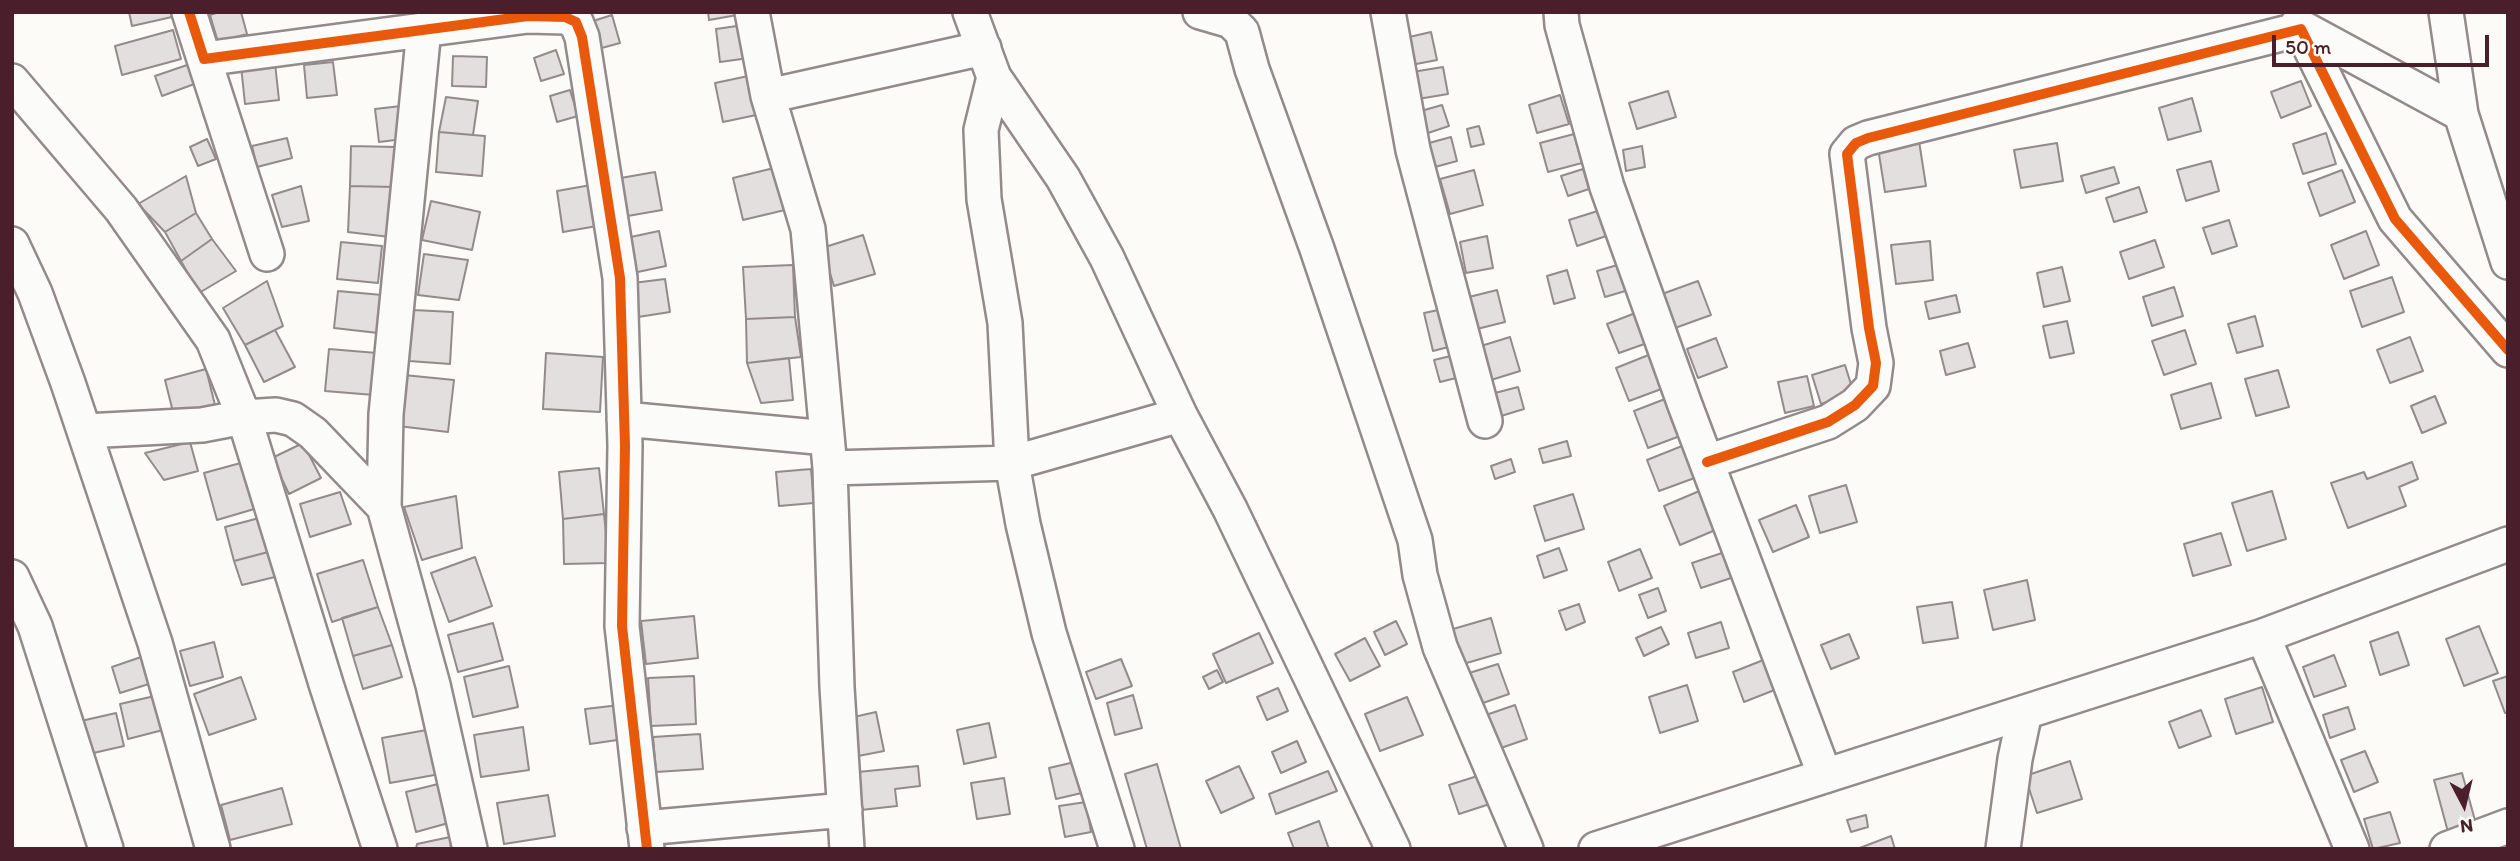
<!DOCTYPE html>
<style>
body{margin:0}
#map{position:relative;width:2520px;height:861px;overflow:hidden;background:#fcfbf8;font-family:Itim,sans-serif}
canvas{display:block}
.frame{position:absolute;inset:0;border:14px solid #4a1f2b;pointer-events:none}
.north{position:absolute;left:2429px;top:770px;width:70px;height:70px;-webkit-text-stroke:5px #fdfcf7;paint-order:stroke;rotate:173deg;font-size:19px;font-weight:700;line-height:28px;text-align:center;color:#4a1f2b}
.north::after{content:'';display:block;margin:auto;width:24px;height:32px;background:#4a1f2b;clip-path:polygon(50% 0,100% 100%,50% 72%,0 100%)}
.scale{position:absolute;left:2272px;top:35px;width:217px;height:32px;box-sizing:border-box;border:4px solid #4a1f2b;border-top:0;padding-left:9px;font-size:21px;line-height:24px;white-space:nowrap;color:#4a1f2b;-webkit-text-stroke:5px #fdfcf7;paint-order:stroke}
</style>
<div id="map">
<canvas width="2520" height="861"></canvas>
<div class="frame"></div>
<div class="north">N</div>
<div class="scale">50 m</div>
</div>
<script>
const ctx = document.querySelector('canvas').getContext('2d');
ctx.lineJoin = 'round';
function fill(path, color) { ctx.fillStyle = color; ctx.fill(path, 'evenodd'); }
const shape = rows => new Path2D(rows.map(r => 'M' + r).join(''));
function strokePath(path, color, width, dash) { ctx.strokeStyle = color; ctx.lineWidth = width; ctx.lineCap = dash ? 'butt' : 'round'; ctx.setLineDash(dash || []); ctx.stroke(path); }
const building = shape([
 [129,12,171,12,172,17,132,26,129,12],
 [219,12,241,12,247,34,218,42,210,15,219,12],
 [708,12,742,12,743,14,709,20,708,12],
 [612,15,620,43,598,49,590,22,612,15],
 [744,25,749,58,720,62,716,29,744,25],
 [173,30,181,59,122,75,115,46,173,30],
 [1431,32,1437,60,1411,65,1405,38,1431,32],
 [556,50,564,74,541,81,534,58,556,50],
 [453,56,487,57,486,87,452,86,453,56],
 [333,62,337,95,307,98,304,65,333,62],
 [275,63,279,100,245,104,241,66,275,63],
 [190,64,197,83,162,96,155,76,190,64],
 [1443,67,1448,94,1418,99,1412,72,1443,67],
 [753,75,761,114,723,122,715,83,753,75],
 [2301,81,2311,106,2281,118,2271,92,2301,81],
 [570,90,578,116,557,122,550,96,570,90],
 [1668,91,1676,117,1637,129,1629,103,1668,91],
 [1560,95,1569,124,1537,133,1529,105,1560,95],
 [446,97,478,101,473,135,439,132,446,97],
 [2192,98,2201,131,2168,140,2159,108,2192,98],
 [1442,105,1449,126,1428,133,1421,111,1442,105],
 [401,106,404,139,379,142,375,109,401,106],
 [1479,126,1484,144,1471,147,1467,129,1479,126],
 [439,132,485,136,482,176,436,172,439,132],
 [2326,133,2336,164,2303,174,2293,144,2326,133],
 [1574,134,1582,163,1548,172,1540,143,1574,134],
 [1451,137,1457,161,1435,167,1429,143,1451,137],
 [287,138,292,158,257,167,252,146,287,138],
 [207,139,216,159,198,166,190,147,207,139],
 [1919,141,1926,186,1885,192,1878,148,1919,141],
 [2057,143,2063,181,2021,188,2014,150,2057,143],
 [351,146,396,147,395,187,350,186,351,146],
 [1642,146,1645,167,1626,171,1623,150,1642,146],
 [2211,161,2219,191,2186,201,2177,170,2211,161],
 [2114,167,2119,183,2086,193,2081,176,2114,167],
 [774,168,785,210,743,220,733,178,774,168],
 [1583,169,1589,189,1568,196,1561,176,1583,169],
 [1474,170,1483,205,1450,214,1440,179,1474,170],
 [2342,170,2355,202,2320,216,2308,183,2342,170],
 [655,172,662,210,622,217,615,179,655,172],
 [186,176,196,213,165,232,138,204,186,176],
 [591,185,597,226,563,232,557,191,591,185],
 [301,186,309,221,282,227,272,195,301,186],
 [350,186,395,187,390,237,348,232,350,186],
 [2139,187,2147,212,2114,222,2106,198,2139,187],
 [431,201,480,212,472,250,422,240,431,201],
 [1604,209,1612,234,1577,246,1569,220,1604,209],
 [196,213,212,239,181,261,165,232,196,213],
 [2229,220,2237,246,2212,254,2203,228,2229,220],
 [659,231,666,266,633,273,626,238,659,231],
 [2366,231,2379,265,2344,279,2331,245,2366,231],
 [863,235,875,274,834,286,822,248,863,235],
 [1487,236,1493,268,1466,273,1460,242,1487,236],
 [212,239,236,271,199,293,181,261,212,239],
 [2155,240,2164,267,2129,279,2120,252,2155,240],
 [1930,241,1933,280,1896,284,1891,245,1930,241],
 [341,242,382,246,378,283,337,279,341,242],
 [424,254,468,260,459,300,418,295,424,254],
 [1624,263,1632,289,1605,297,1597,271,1624,263],
 [793,265,795,317,746,319,743,267,793,265],
 [2062,267,2070,301,2044,307,2037,273,2062,267],
 [1567,270,1575,298,1554,304,1547,276,1567,270],
 [2392,277,2404,312,2362,327,2350,291,2392,277],
 [665,279,670,312,638,317,633,283,665,279],
 [267,281,283,326,245,345,223,308,267,281],
 [1698,281,1711,315,1675,328,1662,294,1698,281],
 [2174,287,2183,316,2152,326,2143,297,2174,287],
 [1497,290,1505,322,1473,330,1465,298,1497,290],
 [338,291,382,295,378,333,334,328,338,291],
 [1956,295,1960,312,1929,319,1925,302,1956,295],
 [1448,308,1456,345,1433,351,1424,313,1448,308],
 [413,310,453,312,450,364,409,361,413,310],
 [1638,312,1650,342,1619,353,1607,324,1638,312],
 [2255,316,2263,346,2237,353,2228,324,2255,316],
 [795,317,801,357,747,363,746,319,795,317],
 [2067,321,2074,353,2050,358,2043,326,2067,321],
 [275,330,295,367,264,382,245,345,275,330],
 [2185,330,2196,364,2164,375,2152,341,2185,330],
 [1510,337,1520,371,1491,380,1481,346,1510,337],
 [2410,337,2423,371,2390,383,2377,350,2410,337],
 [1716,338,1727,367,1698,378,1687,349,1716,338],
 [1968,343,1975,367,1946,375,1940,351,1968,343],
 [329,349,377,353,374,395,325,391,329,349],
 [546,353,603,357,600,412,543,409,546,353],
 [1459,354,1464,376,1440,382,1434,360,1459,354],
 [1651,354,1664,388,1629,401,1616,368,1651,354],
 [789,358,793,400,761,403,747,363,789,358],
 [1845,365,1854,394,1821,404,1812,375,1845,365],
 [206,369,216,409,175,420,165,380,206,369],
 [2278,370,2289,407,2256,416,2245,379,2278,370],
 [404,375,454,380,448,432,398,426,404,375],
 [1807,376,1814,406,1785,413,1778,382,1807,376],
 [2211,383,2221,418,2181,429,2171,395,2211,383],
 [1518,387,1524,409,1501,416,1495,393,1518,387],
 [2435,396,2446,423,2422,433,2411,406,2435,396],
 [1665,399,1680,436,1648,448,1634,411,1665,399],
 [1567,441,1571,456,1543,463,1539,449,1567,441],
 [190,442,198,471,164,480,145,453,190,442],
 [303,443,321,478,289,494,272,458,303,443],
 [1687,444,1700,476,1659,491,1647,460,1687,444],
 [1511,459,1515,472,1495,479,1491,466,1511,459],
 [248,461,261,507,217,520,204,473,248,461],
 [2412,462,2418,479,2399,487,2406,506,2348,528,2331,483,2364,472,2367,479,2412,462],
 [599,468,604,514,563,519,559,472,599,468],
 [811,469,814,503,779,506,776,472,811,469],
 [1846,485,1857,522,1820,533,1809,496,1846,485],
 [1704,489,1720,528,1680,545,1664,506,1704,489],
 [2272,491,2286,539,2247,551,2232,503,2272,491],
 [340,492,351,524,310,537,300,504,340,492],
 [1573,494,1584,529,1545,541,1534,506,1573,494],
 [456,496,462,548,422,560,404,507,456,496],
 [1796,505,1809,537,1773,552,1759,520,1796,505],
 [604,514,609,563,564,564,563,519,604,514],
 [263,517,272,551,234,561,225,527,263,517],
 [2221,533,2231,565,2193,576,2184,544,2221,533],
 [1559,548,1567,570,1544,578,1537,556,1559,548],
 [1640,549,1652,578,1619,591,1608,562,1640,549],
 [272,551,279,576,242,585,234,561,272,551],
 [1728,551,1737,576,1701,588,1692,563,1728,551],
 [475,557,492,606,449,622,431,573,475,557],
 [363,560,378,607,332,622,317,574,363,560],
 [2027,580,2035,620,1993,630,1984,590,2027,580],
 [1658,588,1666,611,1648,618,1639,595,1658,588],
 [1952,602,1958,638,1923,643,1917,607,1952,602],
 [1579,604,1585,622,1566,630,1559,611,1579,604],
 [378,607,392,645,353,656,342,618,378,607],
 [694,616,698,658,646,664,641,621,694,616],
 [1491,618,1501,653,1463,664,1453,629,1491,618],
 [1396,621,1407,644,1385,655,1374,632,1396,621],
 [1721,622,1729,648,1696,658,1688,633,1721,622],
 [493,623,503,660,458,672,448,635,493,623],
 [2479,626,2498,673,2464,686,2446,639,2479,626],
 [1661,627,1669,644,1644,656,1636,638,1661,627],
 [2398,632,2409,665,2380,675,2370,642,2398,632],
 [1259,633,1273,663,1226,683,1213,654,1259,633],
 [1849,634,1859,658,1831,669,1821,645,1849,634],
 [1365,638,1380,666,1350,681,1335,654,1365,638],
 [214,642,223,677,190,686,180,651,214,642],
 [392,645,402,677,363,689,353,656,392,645],
 [2334,655,2346,686,2314,697,2303,667,2334,655],
 [144,656,152,683,120,693,112,667,144,656],
 [1121,659,1132,686,1096,699,1086,672,1121,659],
 [1766,659,1777,689,1744,702,1733,672,1766,659],
 [1498,664,1509,694,1477,705,1466,674,1498,664],
 [509,666,518,707,473,717,464,677,509,666],
 [1217,670,1223,682,1209,689,1203,677,1217,670],
 [694,676,696,724,651,726,648,678,694,676],
 [2508,676,2508,712,2505,713,2493,681,2508,676],
 [241,677,256,719,209,735,194,694,241,677],
 [1687,685,1698,721,1660,733,1649,697,1687,685],
 [2262,687,2273,722,2236,734,2225,699,2262,687],
 [1278,688,1288,711,1267,720,1257,697,1278,688],
 [159,695,167,729,128,739,120,704,159,695],
 [1133,695,1142,728,1115,735,1107,703,1133,695],
 [1407,697,1423,735,1380,751,1365,714,1407,697],
 [620,705,624,739,590,744,585,709,620,705],
 [1515,705,1527,739,1498,749,1486,715,1515,705],
 [2348,707,2355,729,2330,738,2323,715,2348,707],
 [2201,710,2211,736,2179,748,2169,722,2201,710],
 [876,712,884,751,853,757,845,719,876,712],
 [116,713,124,746,89,754,81,721,116,713],
 [989,723,996,757,964,764,957,730,989,723],
 [523,727,529,770,481,777,474,735,523,727],
 [432,729,440,774,390,783,382,738,432,729],
 [700,734,703,769,656,772,653,737,700,734],
 [1297,741,1306,762,1281,773,1272,752,1297,741],
 [2365,751,2378,782,2354,792,2341,760,2365,751],
 [1079,761,1086,792,1056,799,1049,768,1079,761],
 [2070,761,2082,799,2037,813,2025,776,2070,761],
 [1157,764,1181,849,1147,849,1125,774,1157,764],
 [918,766,920,786,895,789,897,806,861,810,858,772,918,766],
 [1239,766,1254,798,1221,813,1206,781,1239,766],
 [1328,771,1337,791,1276,814,1269,794,1328,771],
 [1487,773,1496,802,1459,814,1449,785,1487,773],
 [2462,773,2476,824,2448,832,2434,780,2462,773],
 [1004,778,1010,814,977,819,971,783,1004,778],
 [442,783,452,822,416,832,406,792,442,783],
 [282,788,292,824,230,840,221,805,282,788],
 [548,795,555,836,504,844,497,803,548,795],
 [1086,802,1091,832,1065,837,1059,806,1086,802],
 [2390,812,2400,843,2373,849,2364,819,2390,812],
 [1866,815,1868,827,1851,832,1847,820,1866,815],
 [1319,821,1329,849,1294,849,1288,833,1319,821],
 [1891,836,1895,849,1857,849,1891,836],
 [450,837,451,849,416,849,417,844,450,837]
]);
const minor = shape([
 [189,12,204,59,528,16,565,17,576,22,582,37,620,278,625,446,622,626,647,849],
 [752,12,768,96,808,229,830,468,837,687,847,849],
 [970,12,994,77,1063,178,1107,258,1180,415,1230,509,1393,849],
 [1200,12,1231,21,1242,32,1252,69,1317,249,1415,540,1420,575,1440,647,1526,849],
 [1388,12,1413,150,1485,421],
 [1561,12,1562,25,1607,187,1685,405,1825,776],
 [2446,12,2461,114,2508,262],
 [2297,25,2461,114],
 [424,29,386,414,384,507,433,685,470,849],
 [204,59,267,254],
 [994,77,981,130,984,199,1005,323,1012,463,1023,524,1049,633,1117,849],
 [12,81,121,209,213,340,244,417,327,687,380,849],
 [768,96,984,48],
 [12,244,35,293,68,383,155,643,213,849],
 [624,419,827,438],
 [85,431,202,425,244,417,276,415,293,419,313,433,384,507],
 [1707,462,1828,422,1855,405,1873,386,1876,363,1869,328,1847,154,1856,143,1868,138,2301,29,2395,219,2508,350],
 [830,468,1012,463,1180,415],
 [12,577,35,626,106,849],
 [2263,636,2352,849],
 [644,828,845,810],
 [1596,849,2263,636,2508,544],
 [2003,849,2015,759,2025,712],
 [2447,849,2508,826]
]);
const cycleway = shape([
 [189,12,204,59,528,16,565,17,576,22,582,37,620,278,625,446,622,626,647,849],
 [1707,462,1828,422,1855,405,1873,386,1876,363,1869,328,1847,154,1856,143,1868,138,2301,29,2395,219,2508,350]
]);
fill(building, '#e2dfde');
strokePath(building, '#928a8b', 2);
strokePath(minor, '#928a8b', 38);
strokePath(minor, '#fbfbf9', 33);
strokePath(cycleway, '#e8590c', 10);
</script>
